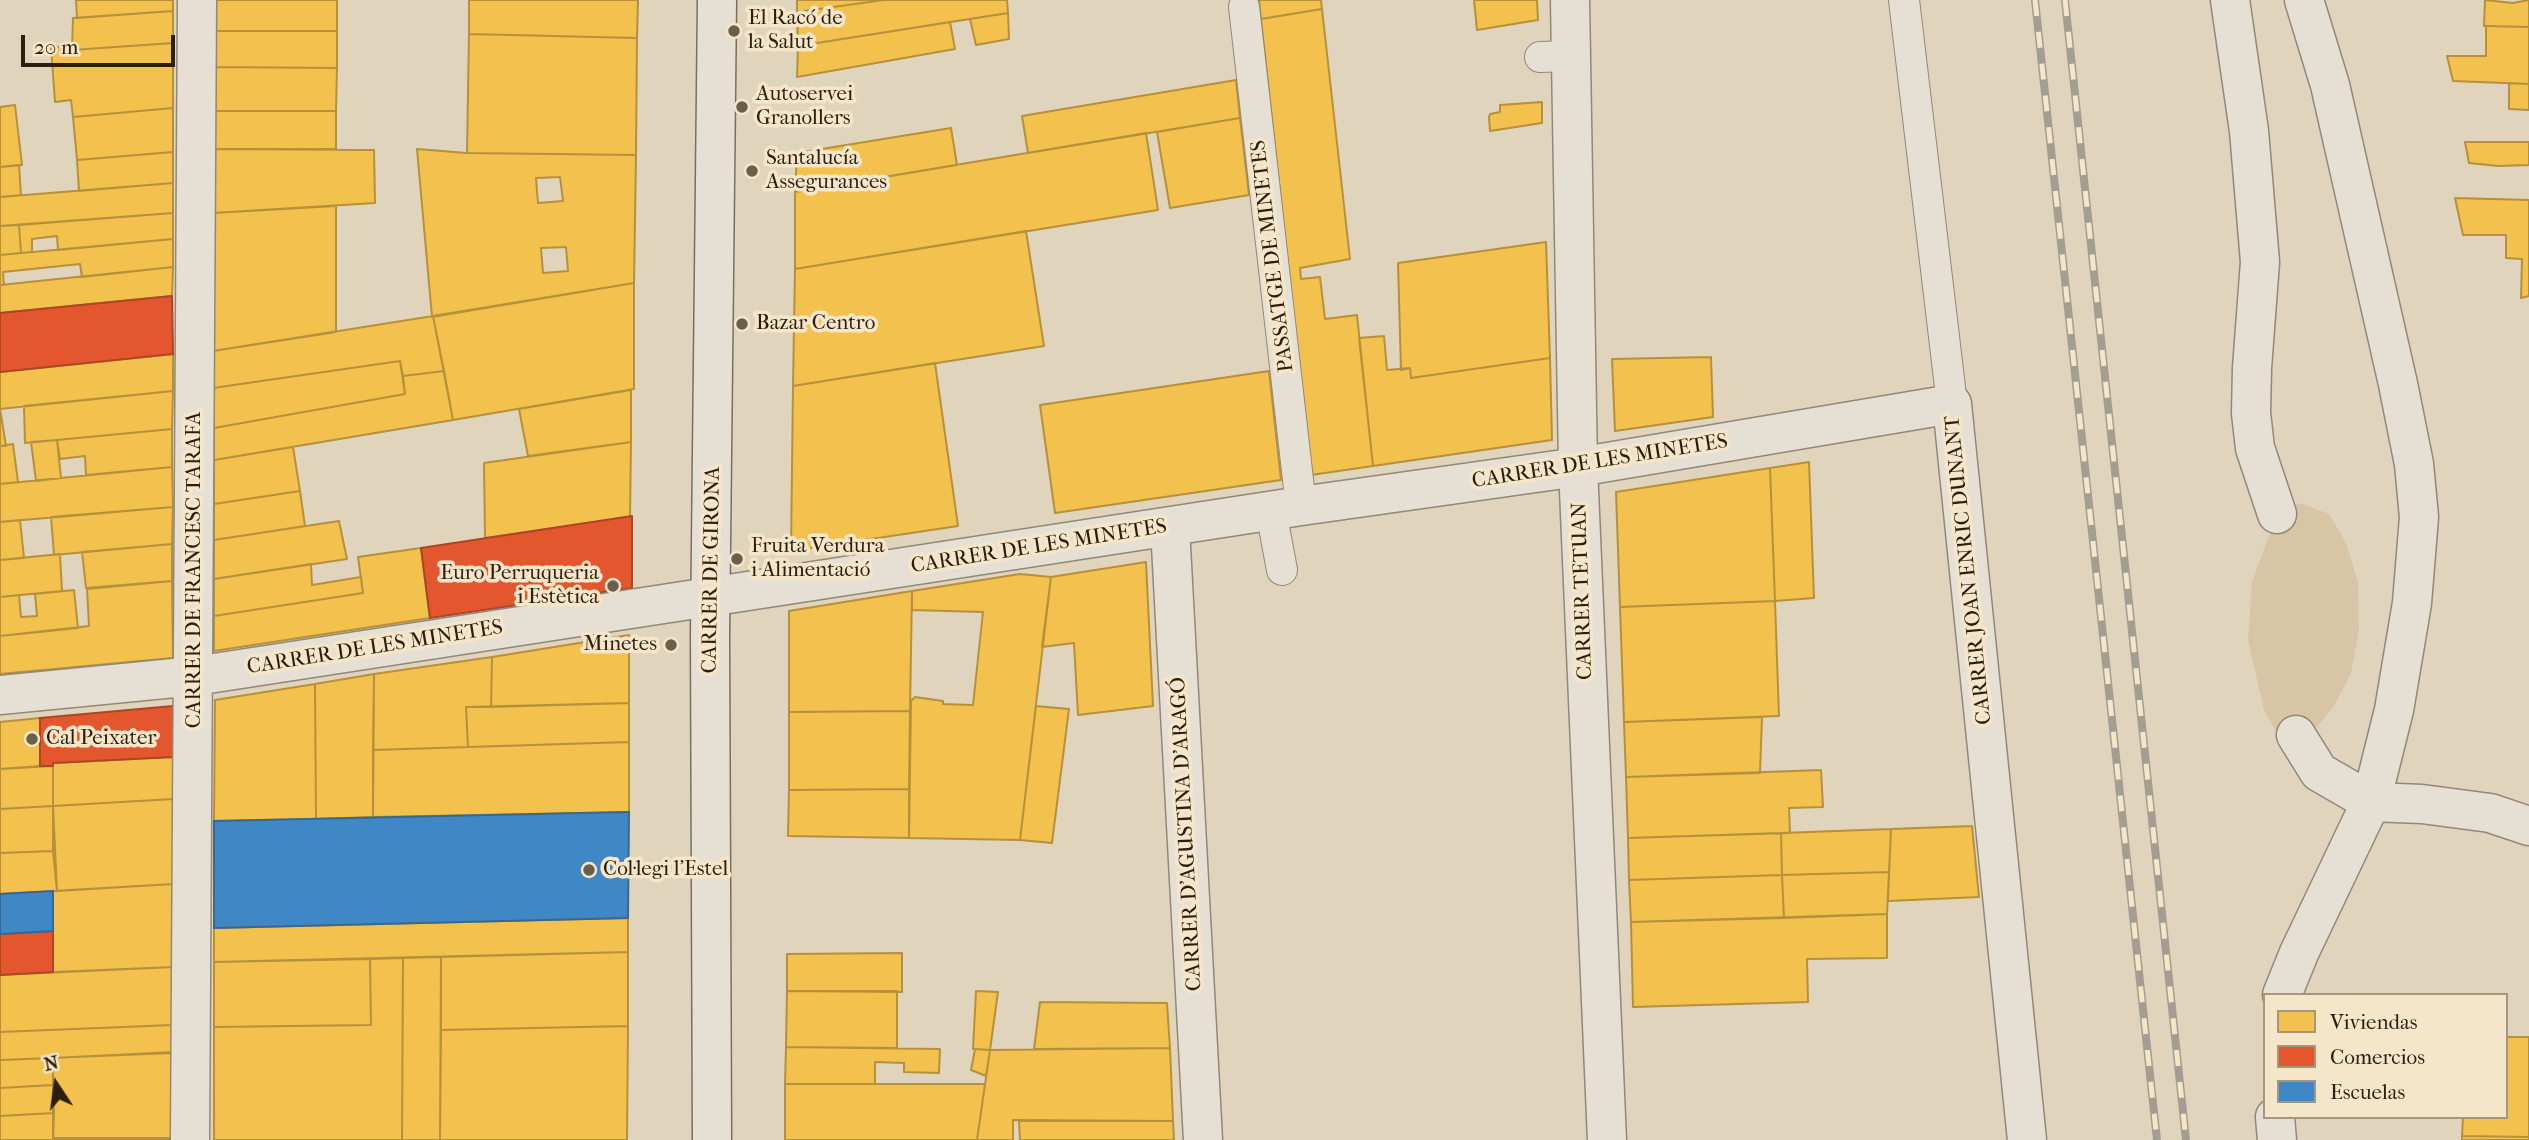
<!DOCTYPE html>
<meta charset="utf-8">
<style>
body{margin:0}
#map{position:relative;width:2529px;height:1140px;overflow:hidden;background:#e1d4bc;font-family:"IM FELL French Canon",serif}
canvas{display:block}
.legend{position:absolute;left:2263px;top:993px;width:245px;height:126px;box-sizing:border-box;background:#f5e6ca;border:2px solid #a4967f;margin:0;padding:9px 12px;list-style:none;font-size:21px;color:#2b1e0f}
.legend li{display:flex;align-items:center;gap:14px;height:35px}
.legend b{width:35px;border:2px solid #a4967f}
.north{position:absolute;left:21px;top:1049px;width:70px;height:70px;-webkit-text-stroke:5px #f5e6ca;paint-order:stroke;rotate:347deg;font-size:19px;font-weight:700;line-height:28px;text-align:center;color:#2b1e0f}
.north::after{content:'';display:block;margin:auto;width:24px;height:32px;background:#2b1e0f;clip-path:polygon(50% 0,100% 100%,50% 72%,0 100%)}
.scale{position:absolute;left:21px;top:35px;width:154px;height:32px;box-sizing:border-box;border:4px solid #2b1e0f;border-top:0;padding-left:9px;font-size:21px;line-height:24px;white-space:nowrap;color:#2b1e0f;-webkit-text-stroke:5px #f5e6ca;paint-order:stroke}
</style>
<div id="map">
<canvas width="2529" height="1140"></canvas>
<ul class="legend">
<li><b style="height:19px;background:#f2c14e"></b>Viviendas</li>
<li><b style="height:19px;background:#e4572e"></b>Comercios</li>
<li><b style="height:19px;background:#3f88c5"></b>Escuelas</li>
</ul>
<div class="north">N</div>
<div class="scale">20 m</div>
</div>
<script>
const ctx = document.querySelector('canvas').getContext('2d');
ctx.lineJoin = 'round';
function fill(path, color) { ctx.fillStyle = color; ctx.fill(path, 'evenodd'); }
const shape = rows => new Path2D(rows.map(r => 'M' + r).join(''));
function strokePath(path, color, width, dash) { ctx.strokeStyle = color; ctx.lineWidth = width; ctx.lineCap = dash ? 'butt' : 'round'; ctx.setLineDash(dash || []); ctx.stroke(path); }
function write(font, color, halo, rows, align = 'center') {
  ctx.font = font + ' "IM FELL French Canon",serif'; ctx.lineWidth = 7; ctx.setLineDash([]); ctx.textBaseline = 'middle'; ctx.strokeStyle = halo; ctx.fillStyle = color; for (const [text, x, y, turn = 0] of rows) {
    ctx.save(); ctx.translate(x, y); ctx.rotate((+turn || 0) * Math.PI / 180); ctx.textAlign = isNaN(turn) ? turn : align; if (halo) ctx.strokeText(text, 0, 0); ctx.fillText(text, 0, 0); ctx.restore();
  }
}
const green = shape([
 [2300,503,2329,514,2346,543,2358,582,2359,629,2351,673,2334,706,2315,729,2280,739,2264,710,2248,640,2252,582,2277,514]
]);
const homes = shape([
 [76,0,173,0,173,11,77,18,76,0],
 [214,0,337,0,337,31,214,31,214,0],
 [469,0,638,0,637,38,469,34,469,0],
 [797,0,884,0,797,12,797,0],
 [884,0,1007,0,1008,13,798,46,797,12,884,0],
 [1259,0,1321,0,1322,9,1261,19,1259,0],
 [1474,0,1537,0,1538,20,1477,30,1474,0],
 [2485,0,2513,3,2529,0,2529,27,2484,26,2485,0],
 [1322,9,1350,259,1300,268,1301,279,1320,277,1325,319,1357,315,1373,466,1311,475,1261,19,1322,9],
 [173,11,173,43,72,50,73,18,173,11],
 [1008,13,1009,39,976,45,970,19,1008,13],
 [950,22,955,49,797,77,798,46,950,22],
 [2486,26,2529,27,2529,84,2453,81,2447,56,2486,56,2486,26],
 [214,31,337,31,337,68,214,67,214,31],
 [469,34,637,38,636,155,467,153,469,34],
 [173,43,173,108,73,117,71,100,55,102,51,47,73,46,72,50,173,43],
 [214,67,337,68,336,111,213,111,214,67],
 [1236,80,1240,118,1028,153,1022,116,1236,80],
 [2509,83,2529,84,2529,110,2509,109,2509,83],
 [1542,102,1542,123,1490,131,1489,117,1490,114,1500,112,1500,105,1542,102],
 [15,105,22,165,0,167,0,107,15,105],
 [173,108,173,152,77,160,73,117,173,108],
 [213,111,336,111,336,149,213,149,213,111],
 [1240,118,1249,195,1170,208,1157,132,1240,118],
 [951,128,957,165,795,192,797,153,951,128],
 [1146,133,1158,210,795,269,795,192,1146,133],
 [2465,142,2529,142,2529,165,2498,166,2469,163,2465,142],
 [213,149,374,150,375,203,213,213,213,149],
 [417,149,467,153,636,155,634,283,432,317,417,149],
 [560,177,563,201,538,203,536,178,560,177],
 [566,247,568,271,543,273,541,248,566,247],
 [173,152,173,183,79,191,77,160,173,152],
 [19,165,21,195,0,197,0,167,19,165],
 [173,183,173,213,0,226,0,197,173,183],
 [2455,198,2529,200,2529,296,2521,298,2522,259,2506,258,2506,235,2463,235,2455,198],
 [336,206,336,332,213,351,213,213,336,206],
 [173,213,173,239,58,250,57,236,32,239,32,252,21,253,19,225,173,213],
 [19,225,21,253,0,255,0,226,19,225],
 [1026,231,1044,346,793,386,795,269,1026,231],
 [173,239,173,267,82,277,80,264,3,272,4,285,0,285,0,255,173,239],
 [1546,242,1550,358,1411,378,1410,368,1401,370,1398,263,1546,242],
 [173,267,172,296,0,313,0,285,173,267],
 [634,283,634,389,453,420,433,316,634,283],
 [433,316,444,371,403,376,400,361,213,388,213,351,433,316],
 [1384,336,1387,370,1410,368,1411,378,1550,358,1552,440,1373,466,1359,338,1384,336],
 [173,354,173,391,0,409,0,372,173,354],
 [1711,357,1713,417,1615,431,1612,359,1711,357],
 [400,361,405,394,214,428,213,388,400,361],
 [935,363,958,526,791,551,793,386,935,363],
 [444,371,453,420,214,460,214,428,405,394,403,376,444,371],
 [1269,371,1281,480,1055,513,1040,405,1269,371],
 [631,390,631,442,528,456,519,409,631,390],
 [173,391,172,429,25,443,24,406,173,391],
 [0,409,6,446,0,446,0,409],
 [172,429,172,467,86,475,85,456,60,459,57,440,172,429],
 [57,440,61,478,36,481,31,442,57,440],
 [631,442,630,517,485,538,484,463,631,442],
 [13,444,18,482,0,484,0,446,13,444],
 [293,447,300,491,214,504,214,460,293,447],
 [1809,462,1814,598,1775,601,1770,468,1809,462],
 [172,467,173,507,0,522,0,484,172,467],
 [1770,468,1775,601,1620,607,1616,492,1770,468],
 [300,491,305,526,214,540,214,504,300,491],
 [173,507,172,544,54,555,51,517,173,507],
 [20,520,24,558,0,560,0,522,20,520],
 [339,521,347,559,214,579,214,540,339,521],
 [172,544,172,581,86,588,82,552,172,544],
 [421,548,430,618,214,651,214,616,363,593,358,557,421,548],
 [60,554,62,591,0,597,0,560,60,554],
 [1146,562,1153,706,1078,715,1074,643,1042,647,1051,577,1146,562],
 [311,564,312,585,361,577,363,593,214,616,214,579,311,564],
 [1020,574,1051,577,1020,840,909,838,911,701,915,697,943,701,943,704,973,705,983,612,912,610,912,591,1020,574],
 [172,581,173,658,0,674,0,636,89,626,87,589,172,581],
 [74,590,78,628,0,636,0,597,19,595,21,617,37,616,35,594,74,590],
 [912,591,910,711,789,712,789,611,912,591],
 [1775,601,1779,716,1624,722,1620,607,1775,601],
 [629,635,629,703,491,707,492,657,629,635],
 [492,657,491,707,466,707,468,747,373,750,374,674,492,657],
 [374,674,373,817,316,819,315,684,374,674],
 [315,684,316,819,214,821,215,700,315,684],
 [629,703,629,742,468,747,466,707,629,703],
 [1036,706,1069,709,1052,843,1020,840,1036,706],
 [910,711,909,789,789,790,789,712,910,711],
 [1762,717,1760,773,1626,777,1624,722,1762,717],
 [40,718,40,766,0,769,0,722,40,718],
 [629,742,629,812,373,817,373,750,629,742],
 [173,757,173,799,53,806,53,763,173,757],
 [53,766,53,806,0,809,0,769,53,766],
 [1821,770,1823,807,1789,808,1790,833,1628,838,1626,777,1821,770],
 [909,789,909,838,788,836,789,790,909,789],
 [173,799,173,884,57,891,53,806,173,799],
 [53,806,53,851,0,853,0,809,53,806],
 [1972,826,1979,897,1888,901,1891,829,1972,826],
 [1891,829,1889,872,1782,875,1781,833,1891,829],
 [1781,833,1782,875,1629,880,1628,838,1781,833],
 [53,851,57,891,0,894,0,853,53,851],
 [1889,872,1887,914,1784,918,1782,875,1889,872],
 [1782,875,1784,918,1631,922,1629,880,1782,875],
 [173,884,173,967,53,972,53,891,173,884],
 [1887,914,1887,958,1807,959,1808,1002,1633,1007,1631,922,1887,914],
 [628,918,628,952,214,962,214,928,628,918],
 [628,952,628,1026,441,1030,441,957,628,952],
 [902,953,902,992,787,991,787,954,902,953],
 [441,957,440,1140,402,1140,403,958,441,957],
 [403,958,402,1140,214,1140,214,1027,371,1025,370,959,403,958],
 [370,959,371,1025,214,1027,214,962,370,959],
 [173,967,173,1025,0,1032,0,975,173,967],
 [787,991,897,991,897,1048,786,1047,787,991],
 [976,991,998,992,990,1050,973,1049,976,991],
 [1040,1002,1167,1003,1170,1048,1034,1049,1040,1002],
 [173,1025,173,1053,0,1060,0,1032,173,1025],
 [628,1026,627,1140,440,1140,441,1030,628,1026],
 [2506,1037,2529,1037,2529,1137,2462,1136,2463,1117,2506,1117,2506,1037],
 [786,1047,940,1049,939,1073,904,1072,904,1063,875,1062,875,1084,785,1084,786,1047],
 [1170,1048,1173,1121,1013,1120,1013,1140,977,1140,990,1050,1170,1048],
 [975,1049,990,1050,986,1076,971,1070,975,1049],
 [174,1052,173,1138,53,1138,53,1058,174,1052],
 [53,1058,53,1085,0,1088,0,1060,53,1058],
 [785,1084,985,1084,977,1140,785,1140,785,1084],
 [53,1085,54,1113,0,1116,0,1088,53,1085],
 [54,1113,53,1140,0,1140,0,1116,54,1113],
 [1019,1121,1173,1121,1174,1140,1020,1140,1019,1121],
 [2462,1136,2529,1137,2529,1140,2462,1140,2462,1136],
 [53,1138,173,1138,173,1140,53,1140,53,1138]
]);
const shops = shape([
 [172,296,173,354,0,372,0,313,172,296],
 [632,516,632,588,430,618,421,548,632,516],
 [173,706,173,757,53,763,53,766,40,766,40,718,173,706],
 [53,931,53,972,0,975,0,934,53,931]
]);
const schools = shape([
 [629,812,628,918,214,928,214,821,629,812],
 [53,891,53,931,0,934,0,894,53,891]
]);
const lane = shape([
 [1904,0,1952,404],
 [1244,7,1301,506],
 [1540,57,1571,56],
 [1271,511,1282,570]
]);
const street = shape([
 [1570,0,1578,467,1607,1140],
 [2230,0,2249,131,2260,262,2252,368,2251,413,2255,448,2277,514],
 [1170,527,1203,1140],
 [0,695,195,676,1301,506,1578,467,1952,404,2027,1140],
 [2296,735,2319,772,2371,802,2422,804,2490,813,2529,826],
 [2282,995,2299,953,2371,802,2394,710,2412,603,2419,517,2414,464,2398,384,2330,85,2304,0],
 [2275,1117,2277,1140],
 [190,1140,197,0]
]);
const secondary = shape([
 [712,1140,710,635,717,0]
]);
const rail = shape([
 [2035,0,2157,1140],
 [2065,0,2186,1140]
]);
const markers = [
 [734,31,7,"#6b5e4c"],
 [742,107,7,"#6b5e4c"],
 [752,171,7,"#6b5e4c"],
 [742,324,7,"#6b5e4c"],
 [737,559,7,"#6b5e4c"],
 [613,586,7,"#6b5e4c"],
 [671,645,7,"#6b5e4c"],
 [32,739,7,"#6b5e4c"],
 [589,870,7,"#6b5e4c"]
];
const poiNames = [
 ["El Racó de",748,19],
 ["la Salut",748,43],
 ["Autoservei",756,95],
 ["Granollers",756,119],
 ["Santalucía",766,159],
 ["Assegurances",766,183],
 ["Bazar Centro",756,324],
 ["Fruita Verdura",751,547],
 ["i Alimentació",751,571],
 ["Euro Perruqueria",599,574,"right"],
 ["i Estètica",599,598,"right"],
 ["Minetes",657,645,"right"],
 ["Cal Peixater",46,739],
 ["Col·legi l'Estel",603,870]
];
const streetNames = [
 ["PASSATGE DE MINETES",1273,256,-97],
 ["CARRER DE LES MINETES",1600,462,-9],
 ["CARRER DE LES MINETES",1039,547,-9],
 ["CARRER DE FRANCESC TARAFA",195,570,-90],
 ["CARRER DE GIRONA",712,570,-89],
 ["CARRER JOAN ENRIC DUNANT",1969,570,-96],
 ["CARRER TETUAN",1583,591,-92],
 ["CARRER DE LES MINETES",375,648,-9],
 ["CARRER D'AGUSTINA D'ARAGÓ",1187,834,-93]
];
fill(green, '#d7c5a5');
fill(homes, '#f2c14e');
strokePath(homes, '#b6903b', 2);
fill(shops, '#e4572e');
strokePath(shops, '#ac4625', 2);
fill(schools, '#3f88c5');
strokePath(schools, '#39688e', 2);
strokePath(lane, '#918879', 32);
strokePath(street, '#918879', 41);
strokePath(secondary, '#786f62', 41);
strokePath(lane, '#e6e0d4', 30);
strokePath(street, '#e6e0d4', 38);
strokePath(secondary, '#e6e0d4', 38);
strokePath(rail, '#a39d92', 8);
strokePath(rail, '#f5e6ca', 5, [16]);
for (const [x, y, r, color] of markers) { const dot = new Path2D(); dot.arc(x, y, r, 0, 2 * Math.PI); ctx.fillStyle = color; ctx.fill(dot); strokePath(dot, '#f5e6ca', 2.5); }
write('21px', '#2b1e0f', '#f5e6ca', poiNames, 'left');
write('21px', '#2b1e0f', '#f5e6ca', streetNames);
</script>
